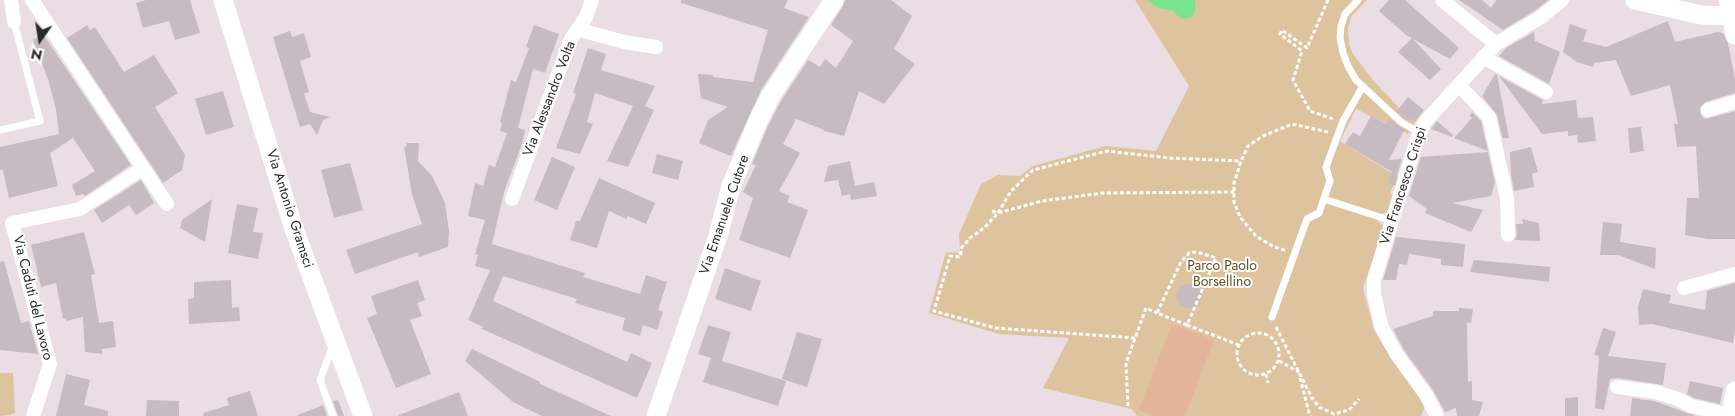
<!DOCTYPE html>
<style>
body{margin:0}
#map{position:relative;width:1735px;height:416px;overflow:hidden;background:#ebdde4;font-family:Jost,sans-serif}
canvas{display:block}
.north{position:absolute;left:15px;top:15px;width:50px;height:50px;-webkit-text-stroke:4px #fff;paint-order:stroke;rotate:193deg;font-size:14px;font-weight:700;line-height:20px;text-align:center;color:#2a2a2a}
.north::after{content:'';display:block;margin:auto;width:18px;height:22px;background:#2a2a2a;clip-path:polygon(50% 0,100% 100%,50% 72%,0 100%)}
</style>
<div id="map">
<canvas width="1735" height="416"></canvas>
<div class="north">N</div>
</div>
<script>
const ctx = document.querySelector('canvas').getContext('2d');
ctx.lineJoin = 'round';
function fill(path, color) { ctx.fillStyle = color; ctx.fill(path, 'evenodd'); }
const shape = rows => new Path2D(rows.map(r => 'M' + r).join(''));
function strokePath(path, color, width, dash) { ctx.strokeStyle = color; ctx.lineWidth = width; ctx.lineCap = dash ? 'butt' : 'round'; ctx.setLineDash(dash || []); ctx.stroke(path); }
function write(font, color, halo, rows, align = 'center') {
  ctx.font = font + ' Jost,sans-serif'; ctx.lineWidth = 4; ctx.setLineDash([]); ctx.textBaseline = 'middle'; ctx.strokeStyle = halo; ctx.fillStyle = color; for (const [text, x, y, turn = 0] of rows) {
    ctx.save(); ctx.translate(x, y); ctx.rotate((+turn || 0) * Math.PI / 180); ctx.textAlign = isNaN(turn) ? turn : align; if (halo) ctx.strokeText(text, 0, 0); ctx.fillText(text, 0, 0); ctx.restore();
  }
}
const green = shape([
 [1135,0,1367,0,1351,17,1348,30,1349,44,1353,54,1373,80,1399,108,1415,122,1408,134,1356,109,1340,141,1400,178,1397,187,1393,186,1390,194,1394,195,1389,212,1381,214,1378,221,1384,227,1363,288,1374,330,1425,406,1421,416,1137,416,1132,409,1043,388,1069,338,999,334,929,313,946,252,960,253,959,234,981,184,998,175,1020,176,1033,166,1106,146,1156,151,1189,86],
 [0,373,13,373,15,413,9,415,0,416]
]);
const pitch = shape([
 [1172,324,1214,340,1185,416,1154,416,1139,410]
]);
const water = shape([
 [1147,0,1195,0,1195,12,1192,17,1183,19,1178,16,1173,11,1158,8]
]);
const building = shape([
 [146,0,190,0,200,33,175,40,169,21,143,28,136,3],
 [681,0,788,0,784,8,809,17,761,90,731,156,699,143,708,120,728,107,701,98,698,74,713,75,713,77,753,82,768,30,681,3],
 [845,0,891,0,912,16,894,49,915,64,884,104,859,91,844,136,824,131,824,130,796,119,783,144,800,153,779,191,790,196,787,202,808,210,790,258,739,240,753,198,743,192,756,165,752,164,768,126,781,101,808,60,820,67,825,59,836,68,853,41,831,25,843,6],
 [1389,0,1405,0,1459,48,1450,59,1413,39,1441,69,1430,80,1398,52,1412,38,1406,35,1379,11],
 [1459,0,1482,0,1491,8,1496,0,1548,0,1536,10,1503,30],
 [1668,21,1675,42,1718,32,1723,33,1728,43,1735,80,1735,93,1705,102,1700,108,1700,112,1702,117,1706,119,1735,111,1735,239,1708,239,1685,235,1687,198,1699,198,1696,146,1677,147,1674,124,1678,124,1670,85,1631,96,1616,60,1594,63,1593,67,1577,62,1563,52,1570,24,1587,30,1583,41,1606,47],
 [87,25,90,30,95,27,124,72,154,55,178,93,155,107,185,155,182,170,163,183,67,38],
 [534,25,559,34,545,73,533,69,518,128,525,130,522,144,504,192,492,244,585,273,583,277,640,294,646,275,667,282,658,310,663,312,657,330,643,325,640,336,622,330,625,318,575,303,577,299,503,276,493,301,627,362,631,353,652,363,637,398,482,329,483,327,468,320,490,270,475,266,478,255,475,254,485,220,468,216,475,183,483,186,489,165,495,167,507,133,500,131,502,123,500,122,511,80,516,82,529,48,526,47],
 [290,31,292,37,304,33,311,57,300,61,309,92,304,93,310,112,330,117,323,120,317,135,310,124,300,127,273,37],
 [1534,32,1535,41,1560,52,1549,84,1499,56,1506,48],
 [43,34,131,165,85,196,83,194,76,196,72,185,95,171,73,138,50,153,58,186,9,198,3,170,0,170,0,147,59,134,56,109,48,79,33,40],
 [588,48,606,54,601,70,655,86,645,106,654,110,628,167,607,161,633,106,595,93,587,122,593,124,580,154,556,148,576,94,573,93],
 [1495,74,1497,75,1509,138,1503,138,1503,140,1497,115,1482,96],
 [1499,76,1543,100,1542,104,1576,100,1578,118,1593,117,1596,141,1578,143,1577,135,1568,136,1568,131,1542,134],
 [223,91,234,127,206,135,195,99],
 [1408,97,1424,110,1415,122,1410,118,1409,121,1404,118,1397,111],
 [1472,112,1481,121,1488,151,1454,138,1472,118,1470,116],
 [1371,116,1386,124,1390,119,1404,130,1389,160,1402,159,1394,186,1388,182,1392,172,1345,144,1353,132,1360,136],
 [1437,121,1453,135,1452,137,1431,129],
 [1641,127,1644,151,1630,153,1628,128],
 [407,143,419,143,418,161,432,176,445,203,449,231,448,247,419,257,418,252,355,274,346,250,422,224,412,195,404,146,406,148],
 [1531,147,1538,172,1532,174,1534,187,1514,191,1511,175,1510,152],
 [1488,152,1495,183,1491,196,1452,203,1483,210,1471,232,1425,213,1427,209,1409,196,1421,157],
 [657,154,683,161,678,180,652,173],
 [552,157,575,167,557,210,534,200],
 [850,161,855,186,874,182,877,196,851,200,850,194,842,196,838,180,824,182,828,166],
 [350,163,363,210,334,218,321,170],
 [599,178,655,203,646,224,628,216,626,219,609,211,597,248,570,240,576,221,580,221],
 [141,180,154,203,136,215,129,205,102,223,94,210],
 [212,199,205,242,180,228,182,220],
 [237,204,258,208,253,232,263,233,258,259,228,253],
 [1522,219,1539,223,1540,241,1515,240,1517,235,1516,224,1523,224],
 [1603,222,1622,224,1620,242,1656,248,1655,269,1618,255,1600,255],
 [84,232,95,274,91,275,99,323,113,321,116,347,102,349,102,354,85,352,83,317,66,321,66,318,63,319,56,283,41,287,31,245],
 [1396,237,1465,244,1463,267,1441,265,1441,259,1409,254,1407,265,1399,264,1396,280,1383,280],
 [1474,260,1550,267,1549,282,1470,272],
 [4,261,21,323,29,321,38,354,0,350,0,262],
 [725,268,761,281,751,311,715,299],
 [231,280,232,308,239,307,240,321,189,324,188,299,194,298,194,282],
 [418,280,425,300,417,303,422,316,410,320,431,374,396,388,367,318,377,314,371,296],
 [1735,283,1735,330,1733,343,1652,324,1639,325,1638,307,1643,289,1671,295,1669,303,1705,310,1707,291],
 '1177 296a12 12 0 1 1 24 0a12 12 0 1 1-24 0Z',
 [1459,308,1473,309,1471,323,1467,322,1468,382,1472,381,1472,400,1483,402,1479,416,1457,416,1456,408,1445,412,1433,390,1404,350,1393,329,1433,316,1433,311,1459,311],
 [708,325,731,332,722,361,786,381,778,406,703,382,711,358,698,354],
 [1603,328,1616,332,1608,356,1666,363,1663,385,1618,378,1610,379,1604,410,1595,408,1599,356,1594,355],
 [797,332,822,339,807,387,782,379],
 [472,349,540,382,540,384,611,416,542,416,513,402,465,361],
 [66,374,90,380,84,405,108,411,108,416,56,416],
 [1690,381,1723,388,1720,404,1694,398,1687,394],
 [250,391,258,416,204,416,203,413,229,405,227,398],
 [459,392,468,416,399,416,399,415],
 [1578,397,1578,416,1565,416,1565,398],
 [1632,398,1654,401,1696,416,1630,416],
 [147,400,179,401,179,416,146,416],
 [338,400,344,416,338,416,333,401],
 [323,405,327,416,298,416,298,415]
]);
const path = shape([
 [1328,0,1307,48,1282,30,1280,34,1302,51,1293,80,1310,111,1333,119],
 [992,211,998,213,1011,191,1033,170,1107,151,1169,158,1241,161],
 [1285,250,1274,247,1256,236,1240,217,1234,202,1234,183,1241,161,1248,146,1263,136,1292,124,1328,132],
 [1187,325,1157,313,1181,262,1189,253,1197,252,1216,258,1187,325,1239,345],
 [1276,327,1312,398,1319,407,1334,414,1349,410,1359,399],
 '1237 354a21 21 0 1 1 42 0a21 21 0 1 1-42 0Z',
 [1135,338,995,328,934,311,950,256,960,257,962,247,970,238,984,228,998,213,1042,201,1103,193,1234,192],
 [1279,361,1299,372],
 [1266,374,1268,383],
 [1300,378,1310,416],
 [1128,406,1126,363,1146,308,1157,313]
]);
const lane = shape([
 [1358,0,1345,14,1341,26,1340,38,1343,53,1348,66,1356,80,1401,122,1420,133],
 [0,130,40,121,14,22],
 [1324,199,1392,221],
 [1272,317,1307,219,1319,213,1330,181,1326,167,1343,121,1363,86],
 [333,416,320,380,333,345]
]);
const street = shape([
 [11,0,14,22],
 [32,0,143,168,80,209,12,223,50,364,33,416],
 [1442,0,1496,44],
 [579,29,591,33,624,42,656,47],
 [1483,57,1546,92],
 [1459,85,1489,117,1507,198,1508,235],
 [1708,110,1735,102],
 [143,168,167,204],
 [512,199,571,39,586,17,592,0],
 [1684,288,1735,274],
 [1617,387,1656,392,1678,399,1691,406,1731,415],
 [1437,416,1426,395,1397,355,1382,328,1374,295,1374,280,1417,139,1425,122,1496,44,1541,17,1562,0]
]);
const secondary = shape([
 [223,0,293,226,363,416],
 [1635,0,1701,15,1731,16],
 [1728,0,1735,35],
 [656,416,718,236,731,186,758,121,771,95,834,0],
 [1731,416,1735,391]
]);
const streetNames = [
 ["Via Alessandro Volta",550,99,-69],
 ["Via Francesco Crispi",1404,186,-72],
 ["Via Antonio Gramsci",289,209,72],
 ["Via Emanuele Cutore",725,215,-71],
 ["Via Caduti del Lavoro",32,298,76]
];
const parkNames = [
 ["Parco Paolo",1222,267],
 ["Borsellino",1222,283]
];
fill(green, '#ddc39e');
fill(pitch, '#e3b49a');
fill(water, '#78e48d');
fill(building, '#c6bbc1');
strokePath(path, '#fff', 3, [4, 2.5]);
strokePath(lane, '#fff', 7);
strokePath(street, '#fff', 14);
strokePath(secondary, '#fff', 19);
write('14px', '#2a2a2a', '#fff', streetNames);
write('14px', '#614f20', '#fff', parkNames);
</script>
